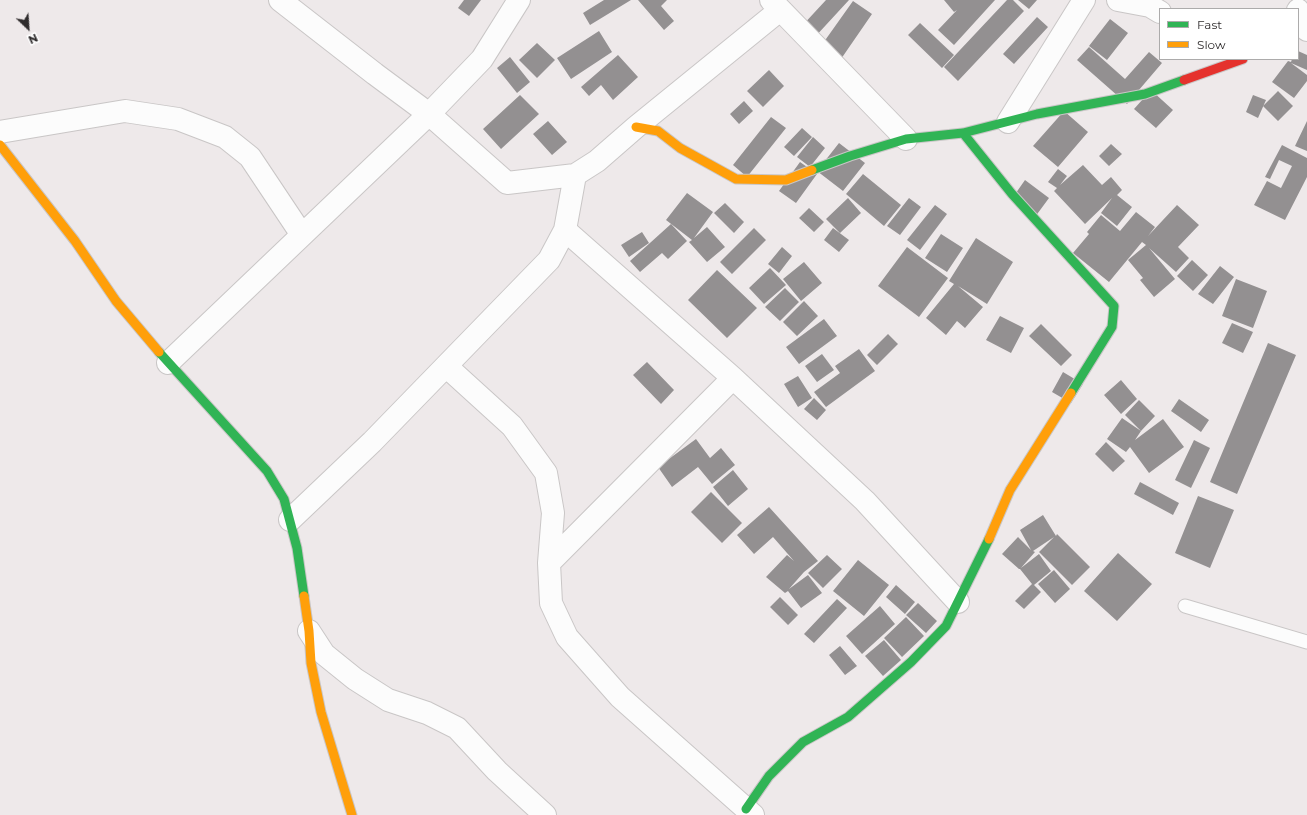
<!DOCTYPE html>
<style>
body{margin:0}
#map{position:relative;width:1307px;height:815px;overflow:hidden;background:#eee9ea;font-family:Montserrat,sans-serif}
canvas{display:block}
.legend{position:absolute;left:1159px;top:8px;width:140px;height:52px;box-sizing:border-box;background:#fff;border:1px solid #acabab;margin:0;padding:5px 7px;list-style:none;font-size:12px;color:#2f2c2d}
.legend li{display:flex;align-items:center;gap:8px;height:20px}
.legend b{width:20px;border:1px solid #acabab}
.north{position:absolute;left:8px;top:8px;width:40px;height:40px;-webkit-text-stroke:3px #fff;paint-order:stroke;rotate:155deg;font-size:11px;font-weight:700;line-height:16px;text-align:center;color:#2f2c2d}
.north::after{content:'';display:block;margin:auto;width:14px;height:18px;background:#2f2c2d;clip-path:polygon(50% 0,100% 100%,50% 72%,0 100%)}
</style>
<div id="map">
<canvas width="1307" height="815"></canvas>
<ul class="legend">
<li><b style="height:5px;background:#30b455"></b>Fast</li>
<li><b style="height:5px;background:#ff9f0a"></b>Slow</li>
</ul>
<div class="north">N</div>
</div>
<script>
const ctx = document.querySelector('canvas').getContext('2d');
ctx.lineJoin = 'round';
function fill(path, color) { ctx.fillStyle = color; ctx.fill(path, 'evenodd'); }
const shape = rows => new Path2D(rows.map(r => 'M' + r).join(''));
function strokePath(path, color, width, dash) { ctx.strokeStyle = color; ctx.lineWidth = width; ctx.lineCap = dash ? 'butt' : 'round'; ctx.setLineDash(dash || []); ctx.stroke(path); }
const building = shape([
 [464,0,481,0,469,16,458,8],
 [604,0,631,0,590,25,583,13],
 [638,0,667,0,661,6,674,21,664,30],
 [826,0,849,0,814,38,801,27],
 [944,0,995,0,954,45,938,30,957,10,954,12],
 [1007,0,1013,0,1024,11,958,81,944,67],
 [1018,0,1037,0,1029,9],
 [853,1,872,14,841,59,821,46],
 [1037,17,1048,27,1014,64,1003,54],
 [1110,19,1128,33,1107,60,1089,46],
 [920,23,954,55,942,68,908,35],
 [599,31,612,52,571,79,557,58],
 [537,43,555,60,537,78,519,60],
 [1089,47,1125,79,1149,52,1162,63,1127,104,1077,60],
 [1298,51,1307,55,1307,70,1291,63,1307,75,1307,81,1294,98,1272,82,1288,61,1291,62,1292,59,1298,59],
 [618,55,638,77,613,100,601,85,589,96,581,87],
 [510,57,530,82,517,93,497,68],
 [769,70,784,86,763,107,747,91],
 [1151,90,1173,110,1156,128,1134,109],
 [1278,91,1293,106,1278,121,1263,106],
 [520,95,539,114,501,149,483,129],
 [1253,95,1266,100,1258,118,1246,112],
 [744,101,753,111,739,124,730,114],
 [1064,111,1088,132,1058,167,1033,146],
 [771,117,786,128,747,177,733,165],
 [548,121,567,142,552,155,533,134],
 [1307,121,1307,151,1295,146],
 [802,128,812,137,794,156,784,147],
 [813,137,825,148,810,167,797,157],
 [839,143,865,163,843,191,817,171],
 [1111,144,1122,154,1109,166,1099,156],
 [1282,145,1307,158,1307,177,1285,220,1254,205,1267,181,1281,188,1292,166,1279,160,1270,179,1265,177],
 [800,162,817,174,796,203,779,191],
 [1083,165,1102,185,1111,177,1122,190,1117,195,1132,207,1117,226,1101,213,1112,198,1085,224,1054,191,1057,188,1048,182,1058,169,1067,176,1060,185],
 [863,174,901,205,884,226,846,194],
 [1025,180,1049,198,1035,217,1011,200],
 [687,193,713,212,694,238,707,227,725,247,707,262,689,242,692,240,666,220],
 [848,198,861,213,840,233,826,219],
 [909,198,921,207,900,235,887,226],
 [725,203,744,222,734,233,714,213],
 [935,205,947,214,920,250,907,240],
 [1177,205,1199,225,1178,247,1189,258,1176,272,1149,248,1175,279,1154,297,1140,280,1143,278,1128,260,1146,245,1142,242,1109,282,1073,253,1089,234,1087,232,1101,215,1120,231,1136,212,1155,227,1148,236],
 [809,208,824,222,814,232,799,218],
 [671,224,687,241,668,259,662,253,640,272,630,261],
 [754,228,766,240,732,274,720,262],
 [833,228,849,240,839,252,824,240],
 [642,232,649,243,629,257,621,245],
 [941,234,963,248,947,272,925,258],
 [976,238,1013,262,987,304,958,286,983,307,965,328,957,321,946,335,926,318,954,284,949,281],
 [782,247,792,256,779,273,768,264],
 [907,247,948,278,919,317,878,286],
 [1192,260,1208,275,1193,291,1177,276],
 [804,262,822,283,801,301,783,279],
 [1220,266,1234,277,1213,304,1198,294],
 [770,268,786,285,764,304,749,288],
 [717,270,757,308,727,338,688,300],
 [1236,279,1267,291,1253,328,1222,316],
 [785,288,799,302,780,321,765,307],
 [804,301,818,316,797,336,783,322],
 [1000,316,1024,328,1011,353,986,340],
 [824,319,837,336,799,364,786,347],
 [1232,323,1253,332,1243,353,1222,343],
 [1041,324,1072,355,1061,366,1029,336],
 [888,334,898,344,877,365,867,355],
 [1268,343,1296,355,1237,494,1210,482],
 [859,349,875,371,826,407,814,392,840,373,835,366],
 [822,354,834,370,817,382,805,366],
 [647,362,674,390,661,404,633,375],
 [1063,372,1083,384,1071,403,1052,392],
 [798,376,812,398,798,407,784,384],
 [1121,380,1137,399,1121,414,1104,395],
 [814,398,826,410,817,420,804,409],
 [1179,399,1209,420,1201,432,1171,411],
 [1139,400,1155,416,1141,431,1125,415],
 [1122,418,1141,431,1135,440,1163,419,1184,447,1149,473,1130,447,1126,452,1107,439],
 [696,439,710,458,721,448,735,465,712,484,698,467,672,487,658,467],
 [1194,440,1210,448,1191,488,1175,480],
 [1106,442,1125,461,1113,472,1095,454],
 [733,470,748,489,728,506,713,487],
 [1140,482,1179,503,1173,515,1134,494],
 [711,492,742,523,722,543,691,512],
 [1198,496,1234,510,1210,568,1175,553],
 [769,507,818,561,804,572,789,589,808,575,822,593,801,608,788,591,785,593,766,577,787,555,794,561,773,537,754,554,737,535],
 [1043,515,1056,536,1057,534,1090,567,1072,585,1039,552,1054,537,1033,551,1035,552,1021,568,1039,554,1051,571,1034,585,1041,592,1024,609,1015,601,1032,584,1020,569,1019,569,1002,554,1018,537,1031,550,1020,530],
 [1118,553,1152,584,1117,621,1084,591],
 [827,555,842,569,823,588,808,573],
 [858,560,889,585,864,616,833,591],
 [1054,570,1070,589,1055,603,1038,584],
 [896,585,915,602,905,614,886,597],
 [780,597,798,615,788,625,770,607],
 [837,599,847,608,814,643,804,634],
 [918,603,937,621,926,633,906,615],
 [880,606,895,624,862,654,846,636],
 [906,617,924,636,902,657,884,638],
 [884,640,901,660,883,676,865,656],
 [840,646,857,666,845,675,829,655]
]);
const lane = shape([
 [1185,606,1307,642]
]);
const street = shape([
 [280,0,375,74,429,114,507,183,575,175,597,161,636,127,780,10],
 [771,0,906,139],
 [1118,0,1150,6,1160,12],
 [1298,10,1307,30],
 [1008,122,1084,0],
 [0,132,125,111,178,119,225,137,250,157,302,235],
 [565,230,733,378,865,501,958,602],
 [168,363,429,114,482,59,519,0],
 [446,366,512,426,546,473,553,513,549,563,551,603,567,637,620,697,753,815],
 [290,520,372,442,549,260,565,230,575,175],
 [549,563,733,378],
 [309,631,324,654,355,679,388,700,427,713,457,728,497,771,545,815]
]);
const fast = shape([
 [963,133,1012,194,1114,306,1112,327,1071,393],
 [812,170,850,156,906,139,963,133,1037,114,1145,94,1184,80],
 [159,352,267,471,284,499,297,548,304,596],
 [746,809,769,776,803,742,848,717,911,662,946,626,989,539]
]);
const slow = shape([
 [636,127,658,131,680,148,736,179,786,180,812,170],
 [0,145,75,241,116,301,159,352],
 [989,539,1010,490,1071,393],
 [304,596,309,631,311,663,321,712,352,815]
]);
const jam = shape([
 [1184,80,1243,59]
]);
fill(building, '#939091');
strokePath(lane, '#c9c6c6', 15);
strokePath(street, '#c9c6c6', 24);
strokePath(fast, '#c9c6c6', 11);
strokePath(slow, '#c9c6c6', 11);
strokePath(jam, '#c9c6c6', 11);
strokePath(lane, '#fcfcfc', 13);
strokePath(street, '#fcfcfc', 22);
strokePath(fast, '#30b455', 9);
strokePath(slow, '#ff9f0a', 9);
strokePath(jam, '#e5322d', 9);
</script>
